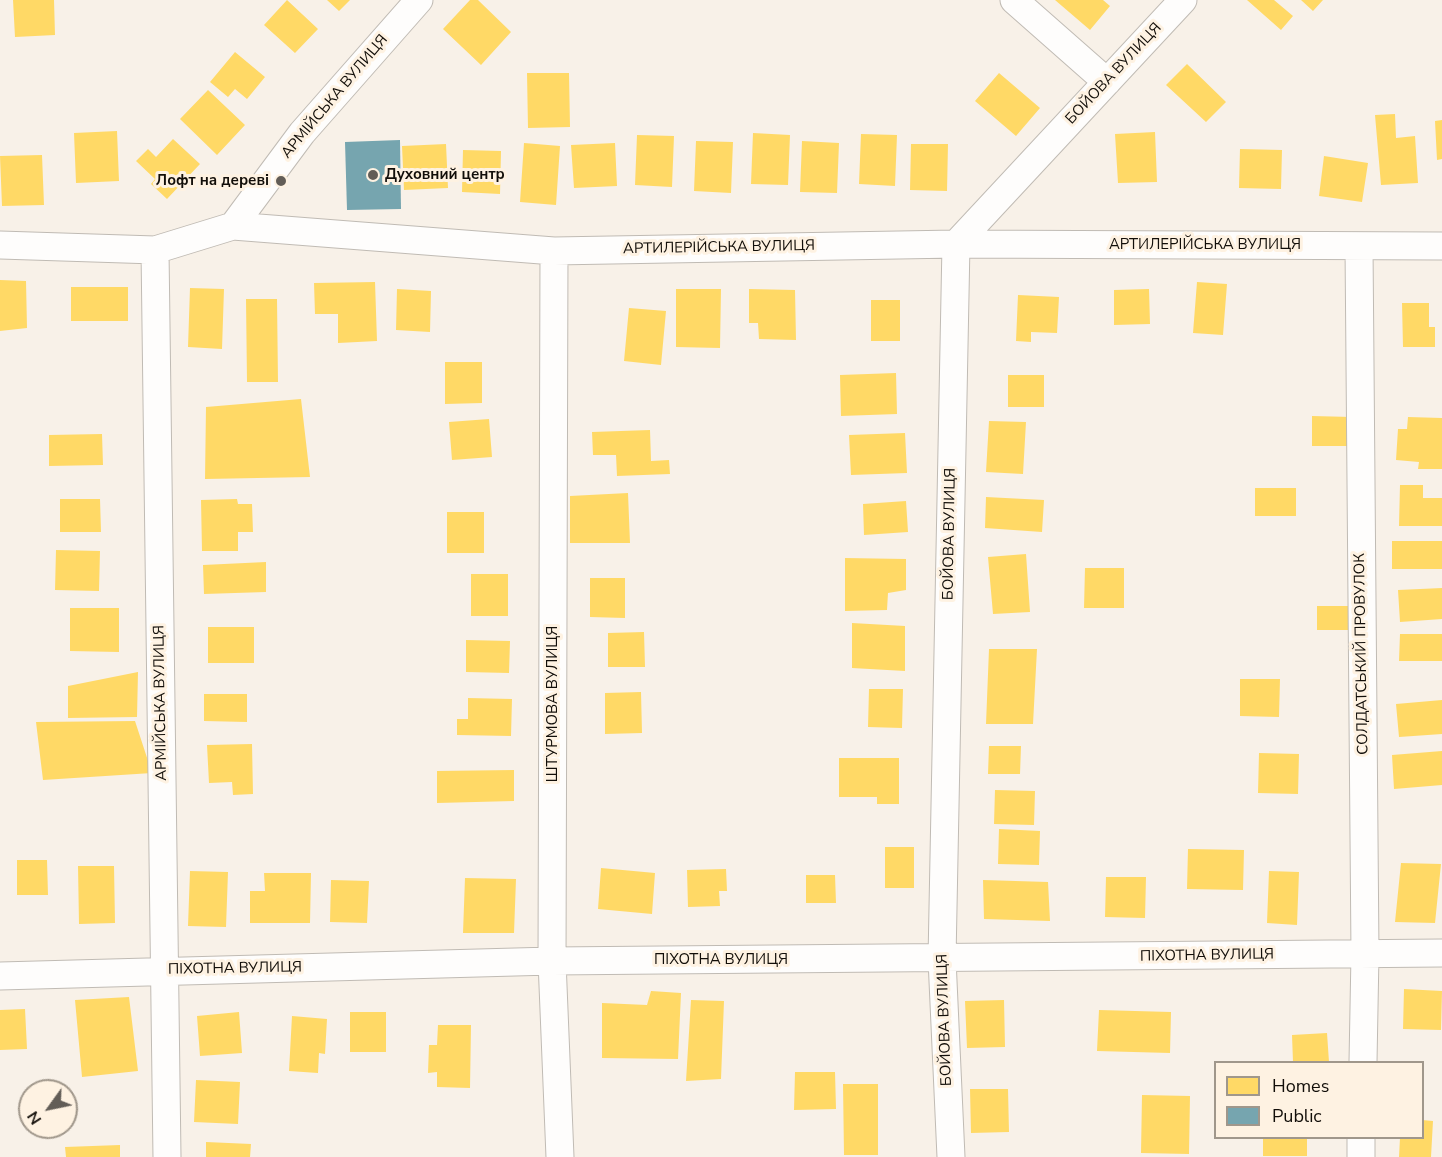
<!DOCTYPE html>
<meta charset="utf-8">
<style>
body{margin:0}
#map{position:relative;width:1442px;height:1157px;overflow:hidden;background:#f8f1e8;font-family:"Nunito Sans",sans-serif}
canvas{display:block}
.legend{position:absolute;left:1214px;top:1061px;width:210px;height:78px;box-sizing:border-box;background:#fef2e2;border:2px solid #a0978b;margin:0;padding:8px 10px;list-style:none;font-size:18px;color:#120e09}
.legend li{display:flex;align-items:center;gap:12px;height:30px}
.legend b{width:30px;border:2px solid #a0978b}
.north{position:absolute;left:18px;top:1079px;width:60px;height:60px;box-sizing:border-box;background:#fef2e2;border:2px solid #a0978b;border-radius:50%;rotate:237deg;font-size:16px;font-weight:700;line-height:24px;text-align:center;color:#120e09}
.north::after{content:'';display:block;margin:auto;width:21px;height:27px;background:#625d57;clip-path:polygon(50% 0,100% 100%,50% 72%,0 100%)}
</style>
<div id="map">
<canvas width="1442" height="1157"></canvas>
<ul class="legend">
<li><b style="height:16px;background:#ffd966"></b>Homes</li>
<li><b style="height:16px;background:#76a5af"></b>Public</li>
</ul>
<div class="north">N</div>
</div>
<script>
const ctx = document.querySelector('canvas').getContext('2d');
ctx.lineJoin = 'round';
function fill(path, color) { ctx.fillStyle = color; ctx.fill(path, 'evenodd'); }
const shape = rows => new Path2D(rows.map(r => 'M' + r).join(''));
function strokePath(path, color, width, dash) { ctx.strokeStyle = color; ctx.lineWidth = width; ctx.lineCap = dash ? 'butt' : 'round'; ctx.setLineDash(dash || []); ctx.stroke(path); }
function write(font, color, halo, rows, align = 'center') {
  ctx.font = font + ' "Nunito Sans",sans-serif'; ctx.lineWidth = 6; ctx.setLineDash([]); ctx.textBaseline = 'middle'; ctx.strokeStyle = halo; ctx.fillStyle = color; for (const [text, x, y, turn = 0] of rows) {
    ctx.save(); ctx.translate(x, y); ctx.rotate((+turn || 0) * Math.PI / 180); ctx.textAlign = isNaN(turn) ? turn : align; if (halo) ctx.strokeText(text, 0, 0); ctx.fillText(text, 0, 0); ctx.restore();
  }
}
const homes = shape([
 [13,0,54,0,55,35,15,37],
 [287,0,318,29,295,53,264,25],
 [327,0,350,0,339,11],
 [470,0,478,0,511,32,481,65,443,29],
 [1055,0,1103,0,1110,6,1090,30],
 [1247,0,1274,0,1293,16,1281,30],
 [1301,0,1323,0,1313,11],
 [235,52,265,77,247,99,235,89,228,97,210,82],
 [1187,64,1226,102,1206,122,1166,85],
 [527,73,569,73,570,127,528,128],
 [999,73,1040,108,1016,136,975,101],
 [208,90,245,125,217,155,180,119],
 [1395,114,1396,138,1415,136,1418,183,1381,185,1375,115],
 [1442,120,1442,159,1437,160,1435,121],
 [117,131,119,181,76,183,74,133],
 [1155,132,1157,182,1118,183,1115,134],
 [753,133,790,135,788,185,751,184],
 [861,134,897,135,895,186,859,184],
 [637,135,674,136,672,187,635,185],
 [173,139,200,164,167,199,151,184,155,179,136,161,148,149,156,157],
 [696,141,733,142,731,193,694,191],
 [802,141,839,143,837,193,800,192],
 [524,143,560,146,556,205,520,202],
 [615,143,617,186,574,188,571,145],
 [446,144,448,188,404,190,402,146],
 [911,144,948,144,947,191,910,190],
 [1240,149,1282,150,1281,189,1239,188],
 [463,150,501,151,500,194,462,192],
 [42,155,44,205,2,206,0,156],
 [1324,156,1368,163,1362,202,1319,196],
 [0,280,26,281,27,328,0,331],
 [375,282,377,341,338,343,338,314,315,314,314,283],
 [1197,282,1227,284,1223,335,1193,333],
 [71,287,128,287,128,321,71,321],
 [190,288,224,289,222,349,188,347],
 [397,289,431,291,430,332,396,330],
 [676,289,721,289,720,348,676,347],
 [749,289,795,290,796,340,759,339,758,323,749,323],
 [1149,289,1150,324,1114,325,1114,290],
 [1018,295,1059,297,1057,333,1031,332,1031,342,1016,341],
 [246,299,277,299,278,382,247,382],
 [871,300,900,300,900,341,871,341],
 [1402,303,1429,303,1429,327,1435,327,1435,347,1403,347],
 [629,308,666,311,661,365,624,361],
 [445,362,482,362,482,403,445,404],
 [896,373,897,414,841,416,840,375],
 [1008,375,1044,375,1044,407,1008,407],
 [301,399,310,477,205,479,206,407],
 [1312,416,1352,417,1351,446,1312,446],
 [1408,417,1442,418,1442,469,1418,469,1419,462,1396,460,1398,429,1407,429],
 [489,419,492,457,452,460,449,422],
 [989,421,1026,422,1023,474,986,472],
 [650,430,651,461,669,460,670,474,617,476,616,455,593,455,592,432],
 [905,433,907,473,851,475,849,435],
 [102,434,103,465,49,466,49,435],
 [1400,485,1423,485,1423,498,1442,498,1442,526,1399,526],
 [1255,488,1296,488,1296,516,1255,516],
 [628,493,630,543,570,543,570,496],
 [986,497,1044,500,1042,532,985,528],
 [60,499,100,499,101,532,60,532],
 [237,499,238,504,252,504,253,532,238,532,238,551,202,551,201,500],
 [906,501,908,532,864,535,863,504],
 [447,512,484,512,484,553,447,553],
 [1392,541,1442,541,1442,569,1392,569],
 [56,550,100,551,99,591,55,590],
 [1026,554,1030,612,993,614,988,557],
 [845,558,906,559,906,590,888,593,887,610,845,611],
 [266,562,266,592,204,594,203,565],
 [1085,568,1124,568,1124,608,1084,608],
 [471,574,508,574,508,616,471,616],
 [590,578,625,578,625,618,590,617],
 [1442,588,1442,619,1400,622,1398,590],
 [1317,606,1350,606,1350,630,1317,630],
 [70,608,119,608,119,652,70,651],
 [852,623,905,626,905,671,852,668],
 [208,627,254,627,254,663,208,663],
 [644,632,645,667,608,667,608,633],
 [1400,634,1442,634,1442,661,1399,661],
 [466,640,510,641,509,673,466,672],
 [989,649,1037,649,1033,724,986,724],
 [138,672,137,717,68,718,68,686],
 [1240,679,1280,679,1279,717,1240,716],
 [869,689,903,689,902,728,868,727],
 [641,692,642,733,605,734,605,693],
 [204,694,247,694,247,722,204,721],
 [468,698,512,699,511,736,457,735,457,719,468,719],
 [1442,700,1442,734,1399,737,1396,704],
 [135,721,152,773,43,780,36,722],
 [252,744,253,794,233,795,232,782,209,783,207,745],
 [989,746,1021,746,1020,774,988,774],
 [1442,751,1442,785,1394,789,1392,755],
 [1259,753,1299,754,1298,794,1258,793],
 [839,758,899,758,899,804,877,804,877,797,839,797],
 [514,770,514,801,437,803,437,771],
 [995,790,1035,791,1034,825,994,824],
 [999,829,1040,831,1039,865,998,864],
 [885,847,914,847,914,888,885,888],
 [1188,849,1244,850,1243,890,1187,889],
 [17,860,47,860,48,895,17,895],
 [1401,863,1441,864,1435,923,1395,922],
 [78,866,114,866,115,923,79,924],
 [601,868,655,873,652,914,598,909],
 [726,869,727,891,719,891,720,906,688,907,687,870],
 [190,871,228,872,226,927,188,926],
 [1269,871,1299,872,1297,925,1267,923],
 [264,873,311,873,310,923,250,923,250,891,265,891],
 [806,875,835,875,836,903,806,903],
 [1106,877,1146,877,1145,918,1105,917],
 [465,878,516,879,514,933,463,933],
 [331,880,369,881,367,923,330,922],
 [983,880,1048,882,1050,921,984,919],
 [1404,989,1442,991,1441,1030,1403,1029],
 [651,991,681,993,678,1059,602,1058,602,1003,647,1005],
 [129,997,138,1071,82,1077,75,1000],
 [691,1000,724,1001,721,1079,686,1081],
 [1004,1000,1005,1047,967,1048,965,1001],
 [25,1009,27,1049,0,1050,0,1010],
 [1099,1010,1171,1012,1170,1053,1097,1051],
 [239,1012,242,1053,200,1056,197,1016],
 [350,1012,386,1012,386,1052,350,1052],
 [292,1016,327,1019,325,1054,319,1053,318,1073,289,1071],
 [438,1025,471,1025,470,1088,437,1087,437,1072,428,1073,429,1045,437,1045],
 [1327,1033,1329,1062,1293,1062,1292,1035],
 [795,1072,835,1072,836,1109,794,1110],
 [196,1080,240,1082,238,1124,194,1122],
 [843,1084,878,1084,878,1155,844,1155],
 [970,1089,1008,1089,1009,1132,971,1133],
 [1142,1095,1190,1096,1189,1154,1141,1153],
 [1422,1120,1433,1121,1431,1157,1399,1157,1400,1138,1422,1138],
 [1263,1138,1307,1138,1307,1156,1263,1156],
 [206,1142,251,1144,250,1157,206,1157],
 [120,1145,120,1157,66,1157,65,1147]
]);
const public = shape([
 [400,140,401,209,347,210,345,142]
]);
const minor = shape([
 [1014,0,1107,82],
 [233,226,302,133,419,0],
 [0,245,155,250,233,226,554,251,956,244,1442,246],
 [1359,246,1365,954,1363,1062],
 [155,250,167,1157],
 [554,251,552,961,560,1157],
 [0,976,552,961,1442,953],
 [951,1157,942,959,956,244,1183,0],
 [1361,1157,1361,1138]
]);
const markers = [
 [373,175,6,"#625d57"],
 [281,181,6,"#625d57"]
];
const streetNames = [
 ["БОЙОВА ВУЛИЦЯ",1114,74,-47],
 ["АРМІЙСЬКА ВУЛИЦЯ",335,97,-50],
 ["АРТИЛЕРІЙСЬКА ВУЛИЦЯ",1205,245],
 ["АРТИЛЕРІЙСЬКА ВУЛИЦЯ",719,248,-1],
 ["БОЙОВА ВУЛИЦЯ",950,534,-89],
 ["СОЛДАТСЬКИЙ ПРОВУЛОК",1362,654,-91],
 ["АРМІЙСЬКА ВУЛИЦЯ",161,703,-91],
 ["ШТУРМОВА ВУЛИЦЯ",553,704,-90],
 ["ПІХОТНА ВУЛИЦЯ",1207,956,-1],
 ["ПІХОТНА ВУЛИЦЯ",721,960],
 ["ПІХОТНА ВУЛИЦЯ",235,969,-1],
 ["БОЙОВА ВУЛИЦЯ",945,1020,-92]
];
const poiNames = [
 ["Духовний центр",385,175],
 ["Лофт на дереві",269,181,"right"]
];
fill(homes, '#ffd966');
fill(public, '#76a5af');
strokePath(minor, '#c0bbb4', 29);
strokePath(minor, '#fefdfc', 27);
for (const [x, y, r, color] of markers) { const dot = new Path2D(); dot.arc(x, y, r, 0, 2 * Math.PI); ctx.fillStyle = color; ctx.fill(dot); strokePath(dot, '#fef2e2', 2); }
write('15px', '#120e09', '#fef2e2', streetNames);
write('bold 15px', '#120e09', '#fef2e2', poiNames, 'left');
</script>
